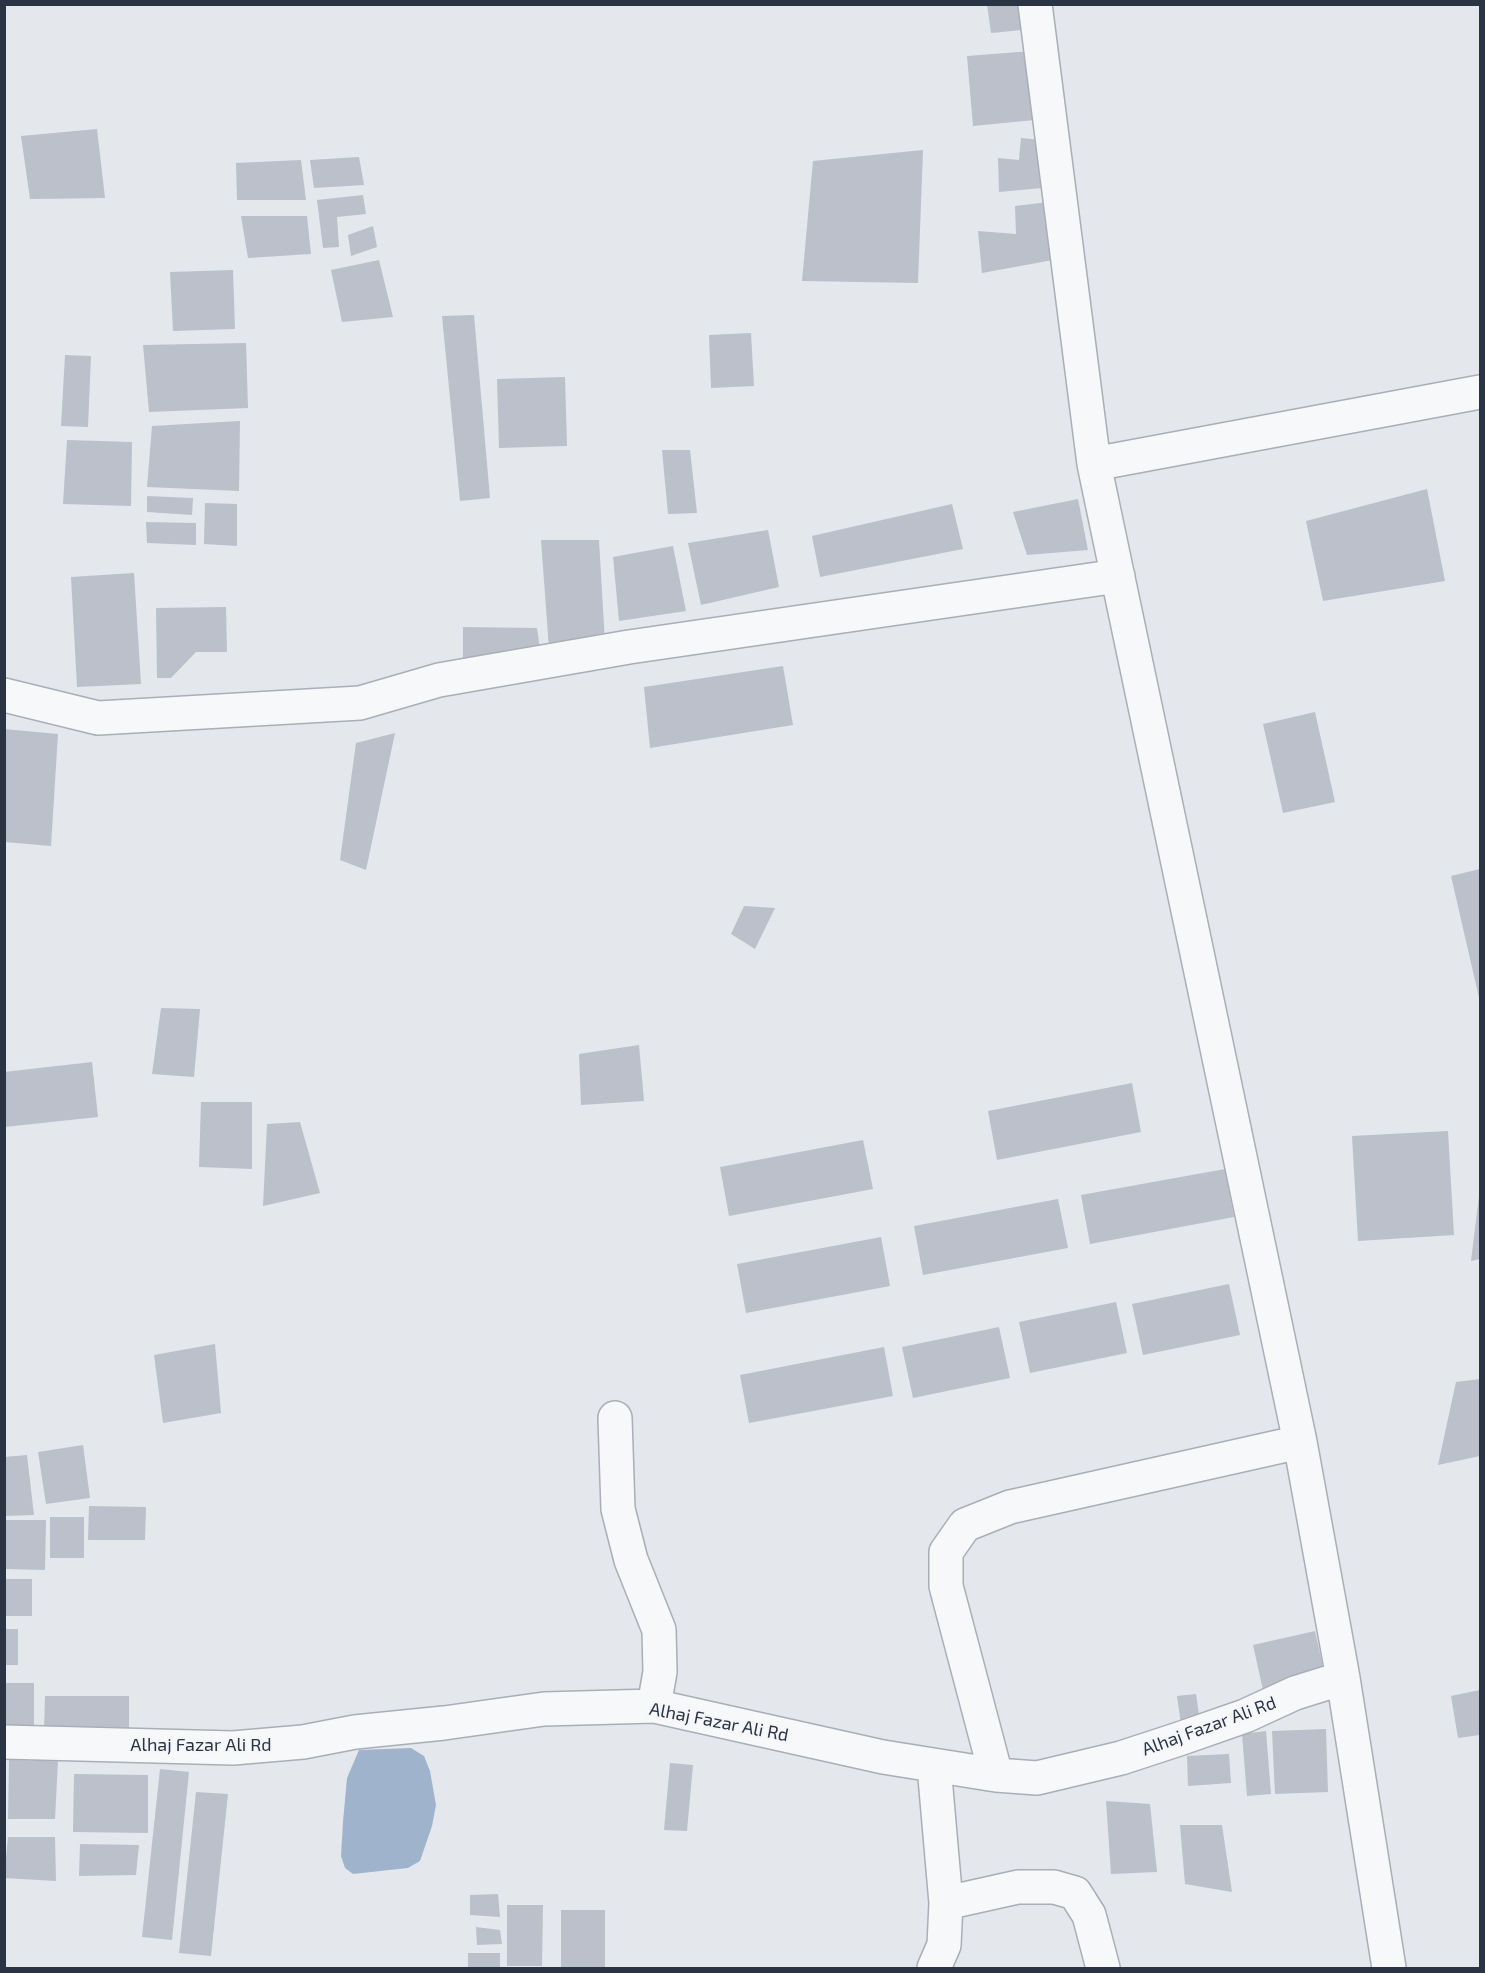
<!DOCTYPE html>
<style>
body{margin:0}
#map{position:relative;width:1485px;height:1973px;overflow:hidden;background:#e4e7ec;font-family:"Exo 2",sans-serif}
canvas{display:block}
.frame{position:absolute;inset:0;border:6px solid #2b3445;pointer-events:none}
</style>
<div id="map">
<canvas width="1485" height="1973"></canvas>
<div class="frame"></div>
</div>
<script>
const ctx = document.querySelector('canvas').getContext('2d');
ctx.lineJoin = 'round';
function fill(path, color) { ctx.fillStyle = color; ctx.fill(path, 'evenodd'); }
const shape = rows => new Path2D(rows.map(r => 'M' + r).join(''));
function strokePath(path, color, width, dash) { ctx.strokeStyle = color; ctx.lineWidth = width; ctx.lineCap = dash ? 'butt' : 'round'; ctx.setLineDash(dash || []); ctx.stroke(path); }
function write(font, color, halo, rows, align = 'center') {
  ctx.font = font + ' "Exo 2",sans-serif'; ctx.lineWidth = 4.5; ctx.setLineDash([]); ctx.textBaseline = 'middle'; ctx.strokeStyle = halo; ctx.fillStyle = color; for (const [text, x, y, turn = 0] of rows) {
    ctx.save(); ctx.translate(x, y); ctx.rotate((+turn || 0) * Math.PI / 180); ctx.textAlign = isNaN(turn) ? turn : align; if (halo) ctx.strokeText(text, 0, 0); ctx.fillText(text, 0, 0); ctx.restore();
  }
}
const water = shape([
 [411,1748,424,1756,430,1771,436,1805,432,1826,420,1861,408,1868,353,1874,345,1868,341,1856,343,1822,347,1778,359,1750]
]);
const building = shape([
 [987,4,1018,4,1022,30,991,33],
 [1031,51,1035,120,973,126,967,56],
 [97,129,105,198,30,199,21,136],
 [1021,138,1042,140,1042,188,999,192,998,158,1019,160],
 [923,150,918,283,802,281,813,161],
 [359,157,364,185,314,188,310,160],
 [301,160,306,200,237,200,236,163],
 [363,195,366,214,337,217,339,247,323,248,317,200],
 [1049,202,1053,260,982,273,978,231,1016,234,1015,206],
 [241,216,307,216,311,254,248,258],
 [373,226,377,247,351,256,348,235],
 [379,260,393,317,342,322,331,270],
 [233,270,235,329,173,331,170,272],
 [474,315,490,498,460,501,442,316],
 [751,333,754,386,711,388,709,335],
 [246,343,248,408,149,412,143,345],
 [65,355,91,356,88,427,61,426],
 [565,377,567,446,499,448,497,379],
 [240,421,239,491,147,487,152,426],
 [67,440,132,442,131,506,63,504],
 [662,450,690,450,697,513,668,514],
 [1427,489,1445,581,1323,601,1306,521],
 [147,496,193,498,192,515,147,512],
 [1078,499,1088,550,1027,555,1013,512],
 [205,503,237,504,237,546,204,544],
 [952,504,963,549,820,577,812,536],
 [146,522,196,523,196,545,147,543],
 [768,530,779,587,701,605,688,543],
 [541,540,599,540,605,643,549,649],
 [673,546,686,611,619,621,613,557],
 [134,573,141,684,77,687,71,577],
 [226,607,227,652,196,652,171,678,157,678,156,608],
 [463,627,537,628,541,656,463,667],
 [783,666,793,725,650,748,644,687],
 [1315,712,1335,802,1283,813,1263,724],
 [4,729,58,734,51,846,4,842],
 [395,733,366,870,340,860,356,743],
 [1480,869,1480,1002,1451,876],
 [744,906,775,908,755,949,731,934],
 [161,1008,200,1009,194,1077,152,1074],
 [639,1045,644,1101,581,1105,579,1054],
 [92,1062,98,1117,4,1127,4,1072],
 [1132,1083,1141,1132,997,1160,988,1111],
 [201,1102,252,1102,252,1169,199,1167],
 [300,1122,320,1193,263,1206,267,1124],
 [1448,1131,1454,1235,1358,1241,1352,1136],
 [863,1140,873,1189,729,1216,720,1167],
 [1225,1169,1234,1217,1090,1244,1081,1195],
 [1479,1196,1480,1259,1471,1261],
 [1058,1199,1068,1248,923,1275,914,1226],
 [881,1237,890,1286,746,1313,737,1264],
 [1229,1284,1240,1335,1143,1355,1132,1304],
 [1116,1302,1127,1353,1030,1373,1019,1322],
 [999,1327,1010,1378,913,1398,902,1347],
 [215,1344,221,1413,163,1423,154,1355],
 [884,1347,893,1396,749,1423,740,1375],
 [1480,1379,1480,1456,1438,1465,1456,1382],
 [83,1445,90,1498,46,1504,38,1452],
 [27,1455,34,1515,4,1516,4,1457],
 [89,1506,146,1507,145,1540,88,1540],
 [50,1517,84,1517,84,1558,50,1558],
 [4,1520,46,1520,45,1570,4,1569],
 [4,1579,32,1579,32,1616,4,1616],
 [4,1629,18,1629,18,1665,4,1665],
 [1315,1631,1325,1676,1263,1690,1253,1645],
 [4,1683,34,1683,34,1728,4,1728],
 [1480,1690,1480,1735,1458,1738,1451,1696],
 [1196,1694,1201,1728,1182,1731,1177,1696],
 [45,1696,129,1696,129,1730,44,1729],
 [1326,1729,1328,1792,1275,1794,1272,1731],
 [1266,1731,1271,1794,1247,1796,1242,1734],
 [1229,1754,1231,1783,1188,1786,1187,1756],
 [9,1760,58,1761,55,1819,8,1819],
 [670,1763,693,1765,687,1831,664,1830],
 [160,1769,189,1772,172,1940,142,1937],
 [74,1774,148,1775,148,1833,73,1832],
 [196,1792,228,1794,211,1956,179,1953],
 [1106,1801,1150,1804,1157,1872,1111,1874],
 [1180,1825,1222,1825,1232,1892,1185,1884],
 [8,1837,55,1837,56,1881,4,1878],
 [80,1844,139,1845,136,1875,79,1876],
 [498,1894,500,1917,470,1915,470,1895],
 [507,1905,543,1905,542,1966,507,1966],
 [561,1910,605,1910,605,1968,561,1968],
 [476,1927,500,1930,502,1944,477,1945],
 [468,1953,500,1953,500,1968,468,1968]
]);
const minor = shape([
 [1035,4,1094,464,1300,1442,1343,1678,1389,1968],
 [1094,464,1480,392],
 [4,695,98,718,360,703,439,680,629,647,1118,576],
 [615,1418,618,1509,631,1560,659,1630,660,1672,654,1706],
 [4,1742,233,1748,303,1742,355,1732,444,1723,544,1709,654,1706,883,1757,996,1775,1037,1778,1121,1758,1179,1739,1245,1716,1295,1693,1343,1678],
 [934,1766,946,1903,944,1945,934,1968],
 [996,1775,946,1586,946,1552,965,1525,1010,1507,1300,1442],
 [946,1903,1018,1887,1054,1887,1075,1893,1089,1915,1103,1968]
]);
const streetNames = [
 ["Alhaj Fazar Ali Rd",719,1722,11],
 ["Alhaj Fazar Ali Rd",1209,1726,-20],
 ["Alhaj Fazar Ali Rd",201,1745]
];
fill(water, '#9fb4cc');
fill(building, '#bbc0ca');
strokePath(minor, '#a9aeb7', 36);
strokePath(minor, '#f7f8fa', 33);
write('18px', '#2b3445', '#f4f6f9', streetNames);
</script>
